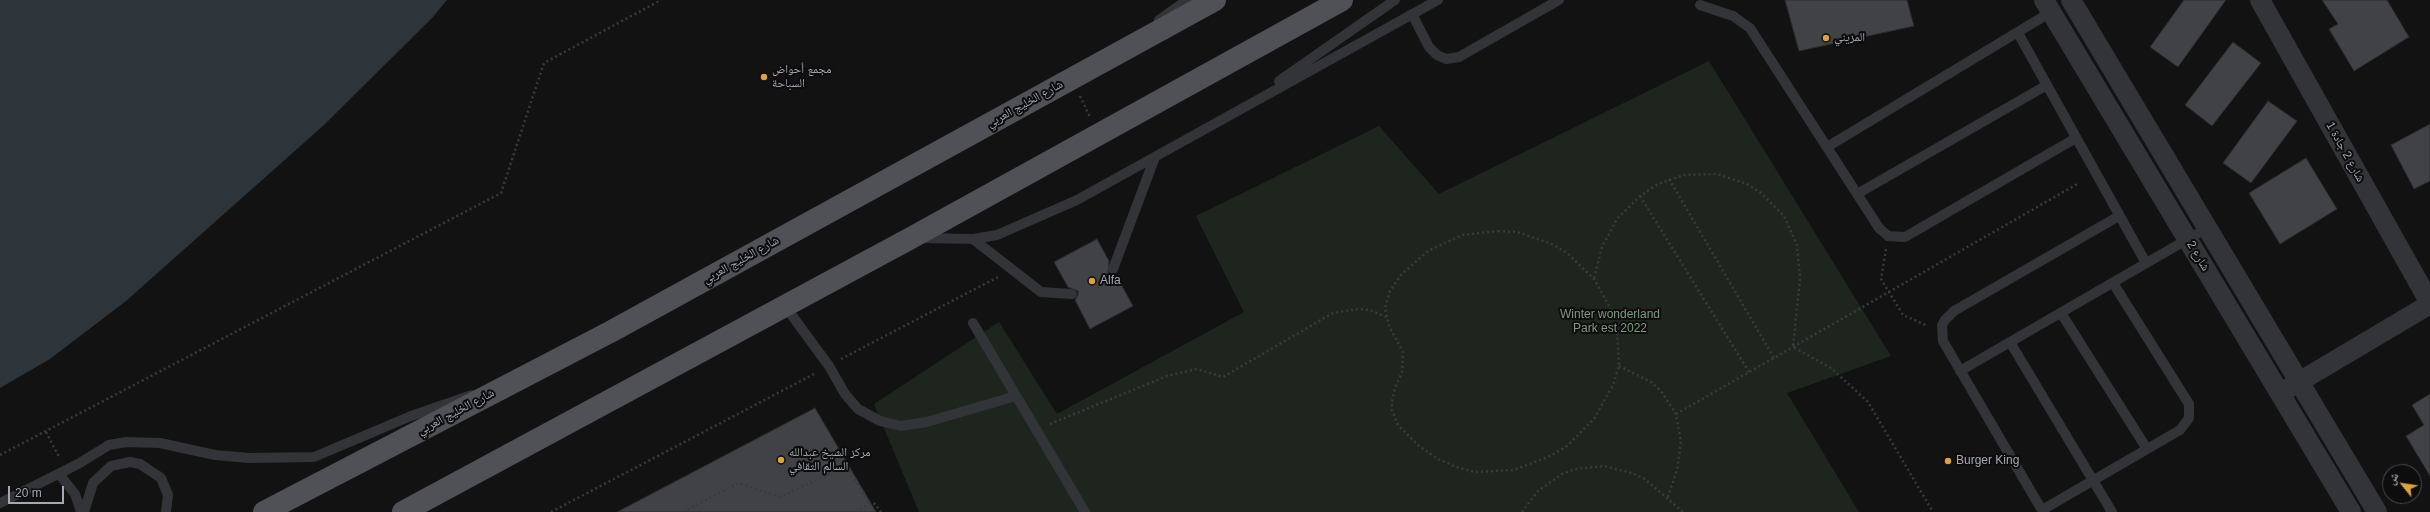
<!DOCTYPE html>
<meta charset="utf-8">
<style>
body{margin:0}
#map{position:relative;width:2430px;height:512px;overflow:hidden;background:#121213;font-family:Helvetica,"Noto Naskh Arabic",sans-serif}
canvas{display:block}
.north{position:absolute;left:2382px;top:464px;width:40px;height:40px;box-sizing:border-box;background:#0d0d0e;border:1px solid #4a4b50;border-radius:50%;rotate:300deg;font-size:11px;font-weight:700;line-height:16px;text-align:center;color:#a5a9b2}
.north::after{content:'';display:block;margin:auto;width:14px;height:18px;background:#dda240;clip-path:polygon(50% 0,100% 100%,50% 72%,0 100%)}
.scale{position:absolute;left:8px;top:486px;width:56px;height:18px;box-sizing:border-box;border:2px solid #a5a9b2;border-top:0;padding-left:5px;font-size:12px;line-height:14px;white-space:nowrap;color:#a5a9b2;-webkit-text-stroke:3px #0d0d0e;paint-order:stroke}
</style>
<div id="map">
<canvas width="2430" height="512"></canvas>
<div class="north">ش</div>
<div class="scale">20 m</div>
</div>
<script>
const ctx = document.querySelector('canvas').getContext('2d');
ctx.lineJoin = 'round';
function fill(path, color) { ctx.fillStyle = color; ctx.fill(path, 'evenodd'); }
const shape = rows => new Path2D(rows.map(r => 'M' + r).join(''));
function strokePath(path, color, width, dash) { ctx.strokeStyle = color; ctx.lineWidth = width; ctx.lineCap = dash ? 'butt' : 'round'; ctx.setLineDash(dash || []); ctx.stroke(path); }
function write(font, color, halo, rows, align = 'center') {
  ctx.font = font + ' Helvetica,"Noto Naskh Arabic",sans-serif'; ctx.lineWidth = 4; ctx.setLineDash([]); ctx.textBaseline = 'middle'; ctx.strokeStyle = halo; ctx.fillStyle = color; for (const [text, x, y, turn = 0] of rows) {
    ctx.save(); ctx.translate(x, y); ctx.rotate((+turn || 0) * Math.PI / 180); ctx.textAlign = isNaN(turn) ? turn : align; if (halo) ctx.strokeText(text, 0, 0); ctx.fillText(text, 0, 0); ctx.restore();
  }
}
const green = shape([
 [1709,61,1891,356,1787,393,1859,512,919,512,874,404,999,322,1057,414,1244,312,1196,216,1379,126,1439,194]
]);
const water = shape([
 [0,0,447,0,432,18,324,125,126,301,50,359,0,388]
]);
const building = shape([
 [1785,0,1907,0,1914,26,1799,51,1785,0],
 [2184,0,2226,0,2178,67,2150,47,2184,0],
 [2322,0,2387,0,2409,37,2354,71,2329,29,2338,24,2322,0],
 [2233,42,2261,63,2212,126,2185,105,2233,42],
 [2268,101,2297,121,2251,183,2223,163,2268,101],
 [2430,124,2430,181,2414,189,2391,145,2430,124],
 [2306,158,2337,209,2280,244,2249,193,2306,158],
 [1097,239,1109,261,1108,273,1116,275,1133,306,1090,329,1075,300,1078,295,1078,291,1068,287,1054,262,1097,239],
 [2430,394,2430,476,2406,436,2424,425,2412,405,2430,394],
 [815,408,876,512,617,512,815,408]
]);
const path = shape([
 [1080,96,1090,117],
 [1669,179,1774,358],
 [1640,196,1749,372],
 [1498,231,1517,232,1552,244,1567,253,1594,279,1612,311,1617,329,1619,366,1613,385,1594,419,1567,446,1550,456,1514,470,1475,472,1456,467,1438,459,1419,446,1398,425,1392,410,1392,402,1395,388,1402,372,1403,352,1389,326,1385,308,1390,291,1401,275,1428,251,1462,235,1498,231],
 [1886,249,1881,279,1903,315,1928,326],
 [1594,278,1602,247,1617,219,1640,196,1658,184,1684,175,1717,174,1747,184,1761,193,1784,216,1797,245,1800,278,1793,347,1831,368,1868,402,1933,512],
 [841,359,998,277],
 [1619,366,1651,382,1661,391,1676,414,1681,442,1677,470,1668,497],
 [1676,414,2079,183],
 [1050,424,1167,376,1197,369,1223,377,1333,313,1357,309,1370,310,1386,317],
 [46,432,59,457],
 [0,455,501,193,544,63,661,0],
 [551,512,816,373],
 [683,512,738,483,780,497,846,466,870,503],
 [856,512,870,503,875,504,881,512],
 [1522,512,1538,491,1562,474,1576,469,1604,466,1632,473,1645,479,1683,512]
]);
const lane = shape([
 [1700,5,1733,16,1750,28,1879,228,1888,236,1905,237,2076,138],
 [1412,14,1429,47,1437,55,1446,59,1459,57,1559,0],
 [1159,20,1187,0],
 [2018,33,2146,263],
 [1279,81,1395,0],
 [1827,147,2051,12],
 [1857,194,2047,85],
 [921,238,973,239,997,235,1077,200,1438,0],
 [973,239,1041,292,1072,294],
 [1113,269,1155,157],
 [785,306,829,366,845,394,858,409,880,421,901,426,927,422,1016,396],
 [2061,313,2147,449],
 [973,323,1085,512],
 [2010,342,2112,512],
 [1960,371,2207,228],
 [59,474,75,494,81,512],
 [0,503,78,464,109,445,126,442,160,443,215,455,249,458,314,457,411,416,472,395],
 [2042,510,2180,430,2189,418,2189,404,2113,283],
 [84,512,93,483,111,466,130,462,140,464,161,478,168,495,166,512],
 [2043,512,1943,341,1942,325,1945,320,1954,311,2119,216]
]);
const street = shape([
 [2044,0,2351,512],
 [2071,0,2377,512],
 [2260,0,2430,303],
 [2287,389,2430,304]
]);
const primary = shape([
 [264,512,612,331,1215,0],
 [403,512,911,238,1342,0]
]);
const markers = [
 [1826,38,4,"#dda240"],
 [764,77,4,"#dda240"],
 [1092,281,4,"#dda240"],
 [781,460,4,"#dda240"],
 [1948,461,4,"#dda240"]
];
const poiNames = [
 ["المزيني",1834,38],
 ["مجمع أحواض",772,70],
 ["السباحة",772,84],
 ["Alfa",1100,281],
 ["مركز الشيخ عبدالله",789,453],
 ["السالم الثقافي",789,467],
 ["Burger King",1956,461]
];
const streetNames = [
 ["شارع الخليج العربي",1025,104,-29],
 ["شارع 2 جادة 1",2345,152,61],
 ["شارع 2",2198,256,59],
 ["شارع الخليج العربي",741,260,-29],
 ["شارع الخليج العربي",456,412,-28]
];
const parkNames = [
 ["Winter wonderland",1610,315],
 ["Park est 2022",1610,329]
];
fill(green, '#1e251f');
fill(water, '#2d343a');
fill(building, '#414246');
strokePath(building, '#2c2c2f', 1);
strokePath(path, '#393b3e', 2.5, [2, 3]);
strokePath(lane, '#333437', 10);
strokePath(street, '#333437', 20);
strokePath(primary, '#4f5156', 22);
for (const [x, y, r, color] of markers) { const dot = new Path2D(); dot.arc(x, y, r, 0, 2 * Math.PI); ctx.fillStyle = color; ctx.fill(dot); strokePath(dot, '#0d0d0e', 1.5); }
write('12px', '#a5a9b2', '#0d0d0e', poiNames, 'left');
write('12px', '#a5a9b2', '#0d0d0e', streetNames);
write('12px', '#7d9b7e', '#0d0d0e', parkNames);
</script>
